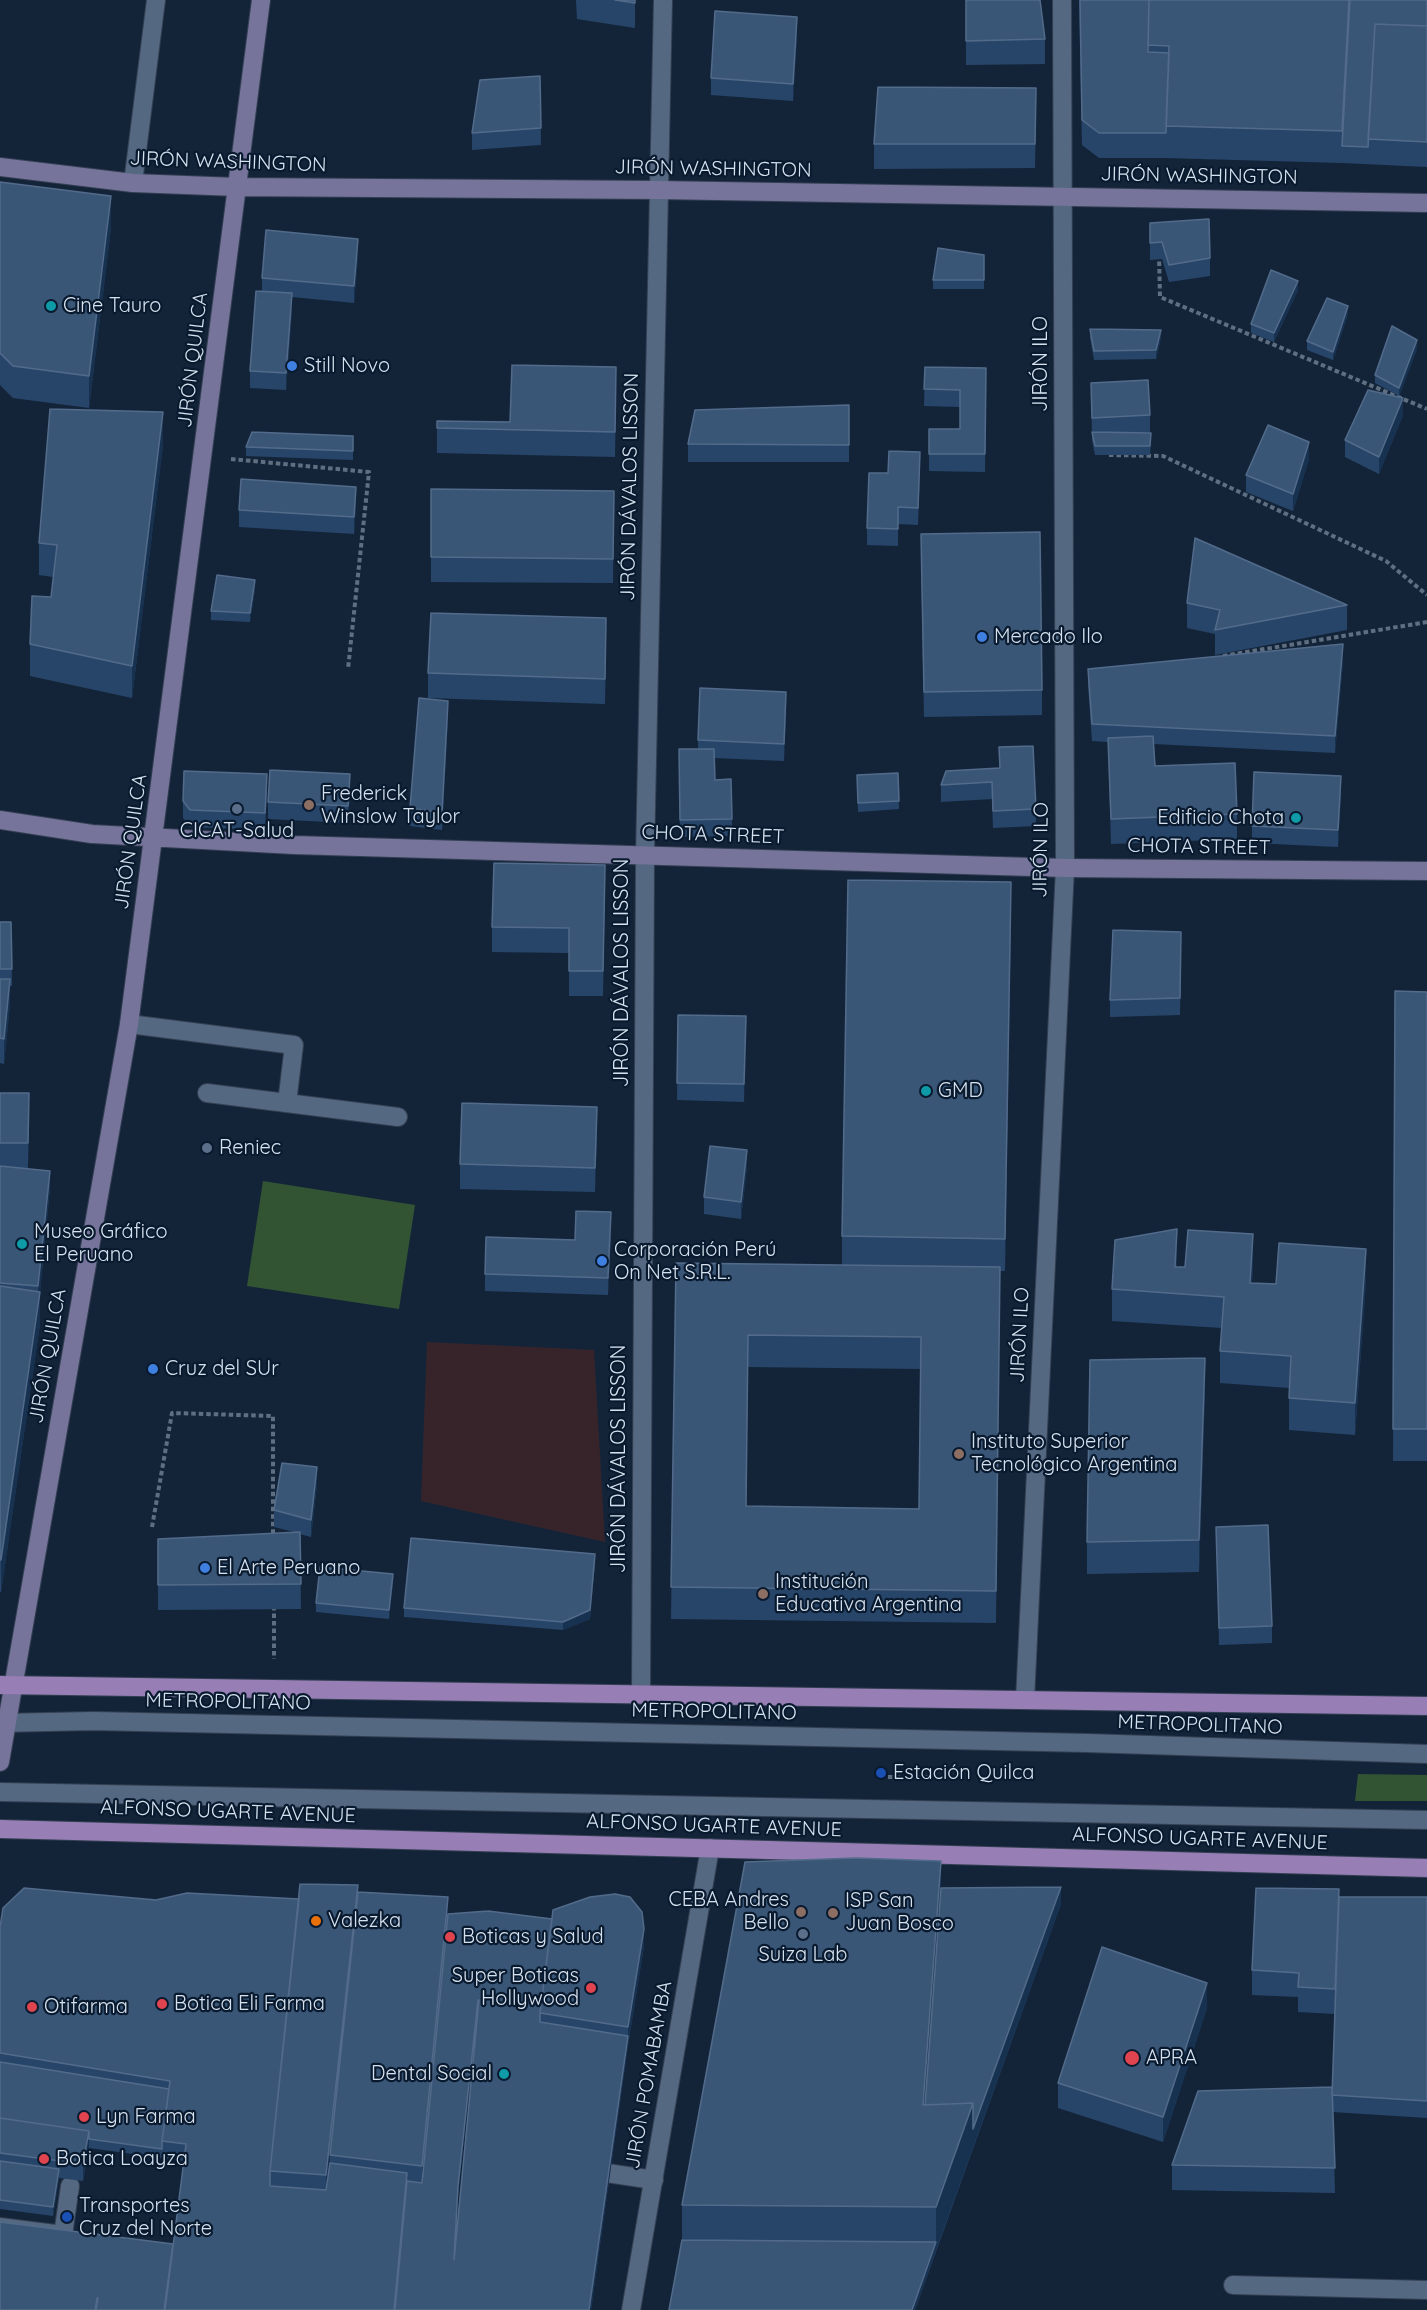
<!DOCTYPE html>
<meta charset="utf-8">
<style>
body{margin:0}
canvas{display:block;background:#132439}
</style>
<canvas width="1427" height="2310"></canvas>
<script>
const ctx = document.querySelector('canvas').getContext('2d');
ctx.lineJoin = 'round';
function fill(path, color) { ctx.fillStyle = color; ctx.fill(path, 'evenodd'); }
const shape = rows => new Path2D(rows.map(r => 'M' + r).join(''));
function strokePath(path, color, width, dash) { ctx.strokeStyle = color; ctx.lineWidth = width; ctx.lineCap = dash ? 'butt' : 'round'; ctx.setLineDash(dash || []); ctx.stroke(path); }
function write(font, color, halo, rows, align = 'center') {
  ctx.font = font + ' Quicksand,sans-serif'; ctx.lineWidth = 4.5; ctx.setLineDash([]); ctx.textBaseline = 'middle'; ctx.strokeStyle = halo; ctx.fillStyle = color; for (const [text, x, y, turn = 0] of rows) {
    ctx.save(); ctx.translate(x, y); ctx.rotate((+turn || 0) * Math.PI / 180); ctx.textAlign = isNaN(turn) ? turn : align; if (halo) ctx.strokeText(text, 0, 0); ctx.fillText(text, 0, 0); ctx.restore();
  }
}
const industrial = shape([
 [427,1342,594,1350,605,1542,421,1501]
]);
const green = shape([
 [263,1181,415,1205,399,1309,247,1286],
 [1358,1774,1427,1775,1427,1801,1355,1801]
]);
const path = shape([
 [1159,254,1160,297,1427,409],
 [1109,455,1163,456,1386,561,1427,595],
 [231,459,369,472,348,669],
 [1223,656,1427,622],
 [152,1527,172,1413,273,1416,273,1536],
 [274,1606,274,1659],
 [888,1777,929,1777]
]);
const lane = shape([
 [133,183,156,0],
 [129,1024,294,1045,287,1103],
 [207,1093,398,1117],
 [0,1723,94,1721,1087,1743,1427,1754],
 [0,1792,1427,1820],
 [587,2170,654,2180],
 [0,2227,63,2235,70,2186],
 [1233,2285,1427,2290]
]);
const street = shape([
 [641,1695,645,855,663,0],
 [1025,1700,1065,868,1062,0],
 [631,2310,710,1848]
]);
const secondary = shape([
 [0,167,133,183,237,187,658,190,1427,203],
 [0,820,92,834,294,845,1065,868,1427,871],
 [0,1762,129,1024,261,0]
]);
const primary = shape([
 [0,1685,1427,1706],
 [0,1829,1427,1868]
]);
const wall = shape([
 [576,0,635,0,635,28,577,19],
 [966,0,1045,39,1045,64,966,65],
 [1079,0,1427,0,1427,167,1342,163,1166,158,1099,158,1082,145],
 [797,34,793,101,711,95,711,78],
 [540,76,541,145,472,150,472,133],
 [1036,113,1035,168,874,169,874,144],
 [0,182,111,228,89,408,13,398,0,385],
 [1150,223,1210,258,1210,276,1169,282,1162,259,1150,260],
 [984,255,984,289,933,289,933,280],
 [358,256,354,303,292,297,292,310,286,390,250,388,250,371,262,291,262,278],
 [1298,290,1274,342,1251,333,1251,324],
 [1348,314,1333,360,1307,350,1307,341],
 [1090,329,1161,338,1156,359,1094,360,1090,338],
 [1417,349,1399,396,1375,383,1375,375],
 [925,367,986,368,985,472,929,471,929,429,960,429,960,407,924,406],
 [1091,383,1150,415,1150,432,1128,433,1151,442,1150,455,1095,455,1092,440],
 [616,392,615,457,437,453,437,421,510,422],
 [849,405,849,462,688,462,688,444],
 [1403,415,1379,474,1345,457,1345,440],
 [353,436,353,460,246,456,246,447],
 [163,444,132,698,30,676,30,644,51,597,53,577,39,575,39,543],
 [1309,459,1293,511,1246,492,1246,475],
 [920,469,918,525,898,524,898,546,867,545,867,528,888,473],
 [431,489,614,491,613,583,431,582],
 [356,504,354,534,239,527,239,510],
 [921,559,1042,690,1042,715,924,717],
 [255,589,250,622,211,620,211,611],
 [1187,603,1347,605,1347,630,1215,655,1215,634,1187,628],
 [606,643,605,704,428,698,428,673],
 [1343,661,1335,753,1154,744,1155,766,1237,814,1237,839,1111,844,1108,742,1092,741,1088,686,1088,669],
 [786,709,784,761,714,758,715,780,732,819,732,836,680,837,679,749,698,749,698,740],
 [448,718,442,830,410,826,410,808],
 [999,747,1036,809,1036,826,993,828,992,799,941,802,941,785,999,768],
 [898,773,899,809,858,812,857,775],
 [267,791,265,830,190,827,183,818,183,801],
 [350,792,348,823,268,819,268,802],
 [1341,793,1338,847,1252,843,1252,826],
 [605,890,603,996,569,996,569,953,492,952,492,927],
 [1011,914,1005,1271,1000,1271,996,1623,671,1619,676,1263,842,1265,842,1236],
 [748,1367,921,1369,919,1509,746,1506],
 [0,922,11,922,12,986,10,986,10,1004,4,1064,0,1063],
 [1181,949,1180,1015,1110,1017,1110,1000],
 [1395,991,1427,992,1427,1461,1393,1461],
 [678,1015,746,1016,744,1102,677,1100],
 [0,1093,29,1118,28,1168,22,1168,50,1188,40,1292,40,1324,1,1592,0,1592],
 [597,1132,595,1192,460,1189,460,1164],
 [747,1167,741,1219,704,1214,704,1197],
 [611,1229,608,1295,485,1291,485,1274,575,1240],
 [1177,1261,1177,1267,1253,1266,1252,1283,1276,1284,1366,1281,1355,1435,1289,1430,1289,1388,1220,1383,1220,1351,1222,1328,1112,1321,1112,1289],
 [1205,1390,1199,1572,1087,1574,1087,1542],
 [317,1484,311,1537,300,1534,301,1609,158,1610,158,1539,294,1532,274,1527,274,1510],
 [1216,1527,1272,1626,1272,1643,1219,1645],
 [595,1563,590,1619,563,1630,404,1617,404,1608],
 [393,1582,389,1619,316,1612,316,1603],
 [941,1888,1061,1904,915,2310,669,2310,682,2240,682,2205],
 [358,1892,448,1914,644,1946,628,2045,591,2310,0,2310,173,2253,184,2161,89,2148,83,2181,59,2178,53,2216,0,2209,0,1927,156,1900,299,1899],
 [478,2009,455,2249,458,2195],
 [1339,1897,1427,1897,1427,2118,1333,2112,1335,2193,1172,2190,1172,2165,1332,2087,1335,2014,1298,2012,1298,1997,1252,1995,1252,1970],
 [1207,2008,1163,2142,1058,2108,1058,2083]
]);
const shadedWall = shape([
 [797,17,797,34,793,101,793,84],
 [111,196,111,228,89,408,89,376],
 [358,239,358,256,354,303,354,286],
 [1298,281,1298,290,1274,342,1274,333],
 [292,293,292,310,286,390,286,373],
 [1348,306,1348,314,1333,360,1333,352],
 [1161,330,1161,338,1156,359,1156,350],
 [1417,340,1417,349,1399,396,1399,388],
 [616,367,616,392,615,457,615,432],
 [1403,398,1403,415,1379,474,1379,457],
 [163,412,163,444,132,698,132,666],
 [1309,442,1309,459,1293,511,1293,494],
 [356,487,356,504,354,534,354,517],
 [255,580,255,589,250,622,250,613],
 [606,618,606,643,605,704,605,679],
 [1343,644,1343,661,1335,753,1335,736],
 [786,692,786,709,784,761,784,744],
 [448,701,448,718,442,830,442,813],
 [350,774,350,792,348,823,348,806],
 [1341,776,1341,793,1338,847,1338,830],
 [1011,882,1011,914,1005,1271,1005,1239],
 [10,979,10,1004,4,1064,4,1039],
 [29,1093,29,1118,28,1168,28,1143],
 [597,1107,597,1132,595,1192,595,1168],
 [747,1150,747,1167,741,1219,741,1202],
 [50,1171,50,1188,40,1292,40,1324,1,1592,1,1560,38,1300,38,1286],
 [611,1212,611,1229,608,1295,608,1278],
 [1177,1229,1177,1261,1175,1293,1175,1267],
 [1253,1234,1253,1266,1250,1315,1250,1283],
 [1366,1249,1366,1281,1355,1435,1355,1403],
 [1205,1358,1205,1390,1199,1572,1199,1540],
 [317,1467,317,1484,311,1537,311,1520],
 [595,1554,590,1619,563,1630,563,1622],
 [393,1574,393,1582,389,1619,389,1610],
 [941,1861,941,1905,925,2132,923,2105],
 [358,1885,358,1917,330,2155,330,2175,326,2208,326,2175],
 [1061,1887,1061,1904,936,2250,936,2207,973,2103],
 [448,1897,448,1922,422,2191,422,2166],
 [644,1929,644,1946,628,2045,591,2310,589,2310,628,2036,628,2027],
 [1207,1983,1207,2008,1163,2142,1163,2117],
 [478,2000,478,2009,458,2195,454,2268,458,2186],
 [89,2131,89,2148,83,2181,83,2164],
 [59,2169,59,2177,53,2216,53,2207],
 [936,2242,936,2250,915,2310,912,2310]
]);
const building = shape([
 [615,0,635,0,635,3,615,0],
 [966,0,1040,0,1045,39,966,41,966,0],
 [1080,0,1149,0,1148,52,1169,53,1166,133,1099,133,1082,120,1080,0],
 [1149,0,1349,0,1342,131,1166,126,1169,46,1148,45,1149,0],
 [1350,0,1427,0,1427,26,1375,24,1368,147,1342,146,1350,0],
 [715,11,797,17,793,84,711,78,715,11],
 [1375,24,1427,26,1427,142,1368,139,1375,24],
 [540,76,541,128,472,133,480,80,540,76],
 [878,87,1036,88,1035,144,874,144,878,87],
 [0,182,111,196,89,376,13,366,0,353,0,182],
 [1209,219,1210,258,1169,265,1162,242,1150,243,1150,223,1209,219],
 [266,230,358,239,354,286,262,278,266,230],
 [938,248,984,255,984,280,933,280,938,248],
 [1271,270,1298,281,1274,333,1251,324,1271,270],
 [256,291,292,293,286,373,250,371,256,291],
 [1327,298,1348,306,1333,352,1307,341,1327,298],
 [1392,326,1417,340,1399,388,1375,375,1392,326],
 [1090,329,1161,330,1156,350,1094,351,1090,329],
 [512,365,616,367,615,432,437,428,437,421,510,422,512,365],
 [925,367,986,368,985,454,929,454,929,429,960,429,960,390,924,389,925,367],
 [1148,380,1150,415,1092,418,1091,383,1148,380],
 [1368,390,1403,398,1379,457,1345,440,1368,390],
 [849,405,849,445,688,444,695,410,849,405],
 [50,409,163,412,132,666,30,644,32,596,51,597,57,545,39,543,50,409],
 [1268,425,1309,442,1293,494,1246,475,1268,425],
 [252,432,353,436,353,451,246,447,252,432],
 [1092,432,1151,433,1150,446,1095,446,1092,432],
 [889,451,920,452,918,508,898,507,898,529,867,528,869,473,888,473,889,451],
 [241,479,356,487,354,517,239,510,241,479],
 [431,489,614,491,613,559,431,557,431,489],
 [1040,532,1042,690,924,692,921,534,1040,532],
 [1195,538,1347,605,1215,630,1220,610,1187,603,1195,538],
 [217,575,255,580,250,613,211,611,217,575],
 [431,613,606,618,605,679,428,673,431,613],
 [1343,644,1335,736,1092,724,1088,669,1343,644],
 [700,688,786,692,784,744,698,740,700,688],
 [419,698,448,701,442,813,410,808,419,698],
 [1153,736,1155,766,1235,763,1237,814,1111,819,1108,738,1153,736],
 [1033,746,1036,809,993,811,992,782,941,785,946,771,1000,768,999,747,1033,746],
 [679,749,714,749,715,780,731,779,732,819,680,820,679,749],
 [270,770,350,774,348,806,268,802,270,770],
 [184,771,267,774,265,813,190,810,183,801,184,771],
 [1254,772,1341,776,1338,830,1252,826,1254,772],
 [898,773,899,801,858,803,857,775,898,773],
 [494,863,605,865,603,971,569,971,569,928,492,927,494,863],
 [848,880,1011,882,1005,1239,842,1236,848,880],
 [0,922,11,922,12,969,0,969,0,922],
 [1113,930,1181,932,1180,998,1110,1000,1113,930],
 [0,979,10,979,4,1039,0,1038,0,979],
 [1395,991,1427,992,1427,1429,1393,1429,1395,991],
 [678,1015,746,1016,744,1084,677,1083,678,1015],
 [0,1093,29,1093,28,1143,0,1143,0,1093],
 [462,1103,597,1107,595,1168,460,1164,462,1103],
 [710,1146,747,1150,741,1202,704,1197,710,1146],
 [0,1166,50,1171,38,1286,0,1283,0,1166],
 [576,1211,611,1212,608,1278,485,1274,486,1237,575,1240,576,1211],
 [1177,1229,1175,1267,1185,1267,1188,1230,1253,1234,1250,1283,1276,1284,1279,1243,1366,1249,1355,1403,1289,1398,1291,1356,1220,1351,1224,1297,1112,1289,1115,1240,1177,1229],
 [676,1263,1000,1267,996,1591,671,1587,676,1263],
 [748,1335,921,1337,919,1509,746,1506,748,1335],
 [0,1286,40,1292,1,1560,0,1560,0,1286],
 [1205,1358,1199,1540,1087,1542,1090,1360,1205,1358],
 [282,1463,317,1467,311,1520,274,1510,282,1463],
 [1268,1525,1272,1626,1219,1628,1216,1527,1268,1525],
 [300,1532,301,1584,158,1585,158,1539,300,1532],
 [411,1538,595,1554,590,1610,563,1622,404,1608,411,1538],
 [320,1567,393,1574,389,1610,316,1603,320,1567],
 [856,1858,941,1861,923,2105,973,2103,936,2207,682,2205,745,1862,856,1858],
 [300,1884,358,1885,326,2175,270,2171,300,1884],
 [1061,1887,973,2129,973,2103,925,2105,941,1888,1061,1887],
 [24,1888,156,1900,187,1893,299,1899,270,2171,270,2186,326,2190,330,2163,407,2173,394,2310,165,2310,186,2144,162,2141,170,2081,0,2053,0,1927,3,1908,24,1888],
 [1256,1888,1339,1889,1335,1989,1298,1987,1299,1973,1252,1970,1256,1888],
 [358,1892,448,1897,422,2166,330,2155,358,1892],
 [615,1894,630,1897,642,1912,644,1929,628,2027,540,2013,553,1910,590,1897,615,1894],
 [1339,1897,1427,1897,1427,2101,1332,2095,1339,1897],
 [488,1911,552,1919,540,2013,540,2022,628,2036,589,2310,395,2310,407,2181,422,2183,448,1914,488,1911],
 [478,2000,479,2000,454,2260,458,2186,478,2000],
 [1102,1947,1207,1983,1163,2117,1058,2083,1102,1947],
 [0,2062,169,2089,162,2141,162,2149,89,2139,89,2131,0,2118,0,2062],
 [1332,2087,1335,2168,1172,2165,1198,2091,1332,2087],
 [0,2118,89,2131,83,2164,0,2153,0,2118],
 [0,2161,59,2169,53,2207,0,2200,0,2161],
 [0,2222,173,2244,164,2310,96,2310,98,2298,97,2298,95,2310,0,2310,0,2222],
 [682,2240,936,2242,912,2310,669,2310,682,2240]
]);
const markers = [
 [51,306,6,"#0f9aa8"],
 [292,366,6,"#3f7fe0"],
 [982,637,6,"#3f7fe0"],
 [309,805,6,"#8d6e63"],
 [237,809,6,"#5c6f8a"],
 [1296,818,6,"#0f9aa8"],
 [926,1091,6,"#0f9aa8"],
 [207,1148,6,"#5c6f8a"],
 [22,1244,6,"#0f9aa8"],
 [602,1261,6,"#3f7fe0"],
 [153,1369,6,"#3f7fe0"],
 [959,1454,6,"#8d6e63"],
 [205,1568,6,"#3f7fe0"],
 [763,1594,6,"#8d6e63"],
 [881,1773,6,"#1a4fb4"],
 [801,1912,6,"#8d6e63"],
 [833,1913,6,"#8d6e63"],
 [316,1921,6,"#e8710a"],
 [803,1934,6,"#5c6f8a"],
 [450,1937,6,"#e0444e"],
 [591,1988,6,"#e0444e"],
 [162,2004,6,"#e0444e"],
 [32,2007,6,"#e0444e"],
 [1132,2058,8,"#e0444e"],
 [504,2074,6,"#0f9aa8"],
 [84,2117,6,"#e0444e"],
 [44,2159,6,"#e0444e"],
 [67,2217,6,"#1a4fb4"]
];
const streetNames = [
 ["JIRÓN WASHINGTON",228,162,2],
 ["JIRÓN WASHINGTON",713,169,1],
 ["JIRÓN WASHINGTON",1199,176,1],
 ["JIRÓN QUILCA",193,360,-83],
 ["JIRÓN ILO",1041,364,-90],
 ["JIRÓN DÁVALOS LISSON",630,487,-89],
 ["CHOTA STREET",713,835,2],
 ["JIRÓN QUILCA",131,842,-82],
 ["CHOTA STREET",1199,847,1],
 ["JIRÓN ILO",1041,850,-89],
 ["JIRÓN DÁVALOS LISSON",622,973,-90],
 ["JIRÓN ILO",1020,1335,-87],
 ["JIRÓN QUILCA",48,1356,-80],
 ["JIRÓN DÁVALOS LISSON",619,1459,-90],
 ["METROPOLITANO",228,1702,1],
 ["METROPOLITANO",714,1712,1],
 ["METROPOLITANO",1200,1725,2],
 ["ALFONSO UGARTE AVENUE",228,1812,2],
 ["ALFONSO UGARTE AVENUE",714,1826,2],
 ["ALFONSO UGARTE AVENUE",1200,1839,2],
 ["JIRÓN POMABAMBA",649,2075,-80]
];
const poiNames = [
 ["Cine Tauro",63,306],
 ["Still Novo",304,366],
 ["Mercado Ilo",994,637],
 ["Frederick",321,794],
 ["Winslow Taylor",321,817],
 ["Edificio Chota",1284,818,"right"],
 ["CICAT-Salud",237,831,"center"],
 ["GMD",938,1091],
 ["Reniec",219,1148],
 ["Museo Gráfico",34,1232],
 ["El Peruano",34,1255],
 ["Corporación Perú",614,1250],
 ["On Net S.R.L.",614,1273],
 ["Cruz del SUr",165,1369],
 ["Instituto Superior",971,1442],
 ["Tecnológico Argentina",971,1465],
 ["El Arte Peruano",217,1568],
 ["Institución",775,1582],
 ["Educativa Argentina",775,1605],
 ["Estación Quilca",893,1773],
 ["CEBA Andres",789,1900,"right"],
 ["Bello",789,1923,"right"],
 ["ISP San",845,1901],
 ["Juan Bosco",845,1924],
 ["Valezka",328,1921],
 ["Boticas y Salud",462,1937],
 ["Suiza Lab",803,1955,"center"],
 ["Super Boticas",579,1976,"right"],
 ["Hollywood",579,1999,"right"],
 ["Botica Eli Farma",174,2004],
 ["Otifarma",44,2007],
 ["APRA",1146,2058],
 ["Dental Social",492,2074,"right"],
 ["Lyn Farma",96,2117],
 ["Botica Loayza",56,2159],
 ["Transportes",79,2206],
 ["Cruz del Norte",79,2229]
];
fill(industrial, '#37242a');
fill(green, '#325433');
strokePath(lane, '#343f52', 20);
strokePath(street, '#343f52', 20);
strokePath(secondary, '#343f52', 20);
strokePath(primary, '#343f52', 20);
strokePath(path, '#5f6f81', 4, [4.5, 3]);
strokePath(lane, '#556881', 18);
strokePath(street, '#556881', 18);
strokePath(secondary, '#76749b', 18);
strokePath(primary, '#977fb6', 18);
fill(wall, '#274569');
fill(shadedWall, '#173150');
fill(building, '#3a5677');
strokePath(building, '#526b8a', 1.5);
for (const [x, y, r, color] of markers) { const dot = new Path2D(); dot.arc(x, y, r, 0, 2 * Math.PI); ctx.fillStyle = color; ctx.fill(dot); strokePath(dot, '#091a2f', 2); }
write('20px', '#d5e1ef', '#091a2f', streetNames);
write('20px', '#d5e1ef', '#091a2f', poiNames, 'left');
</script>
